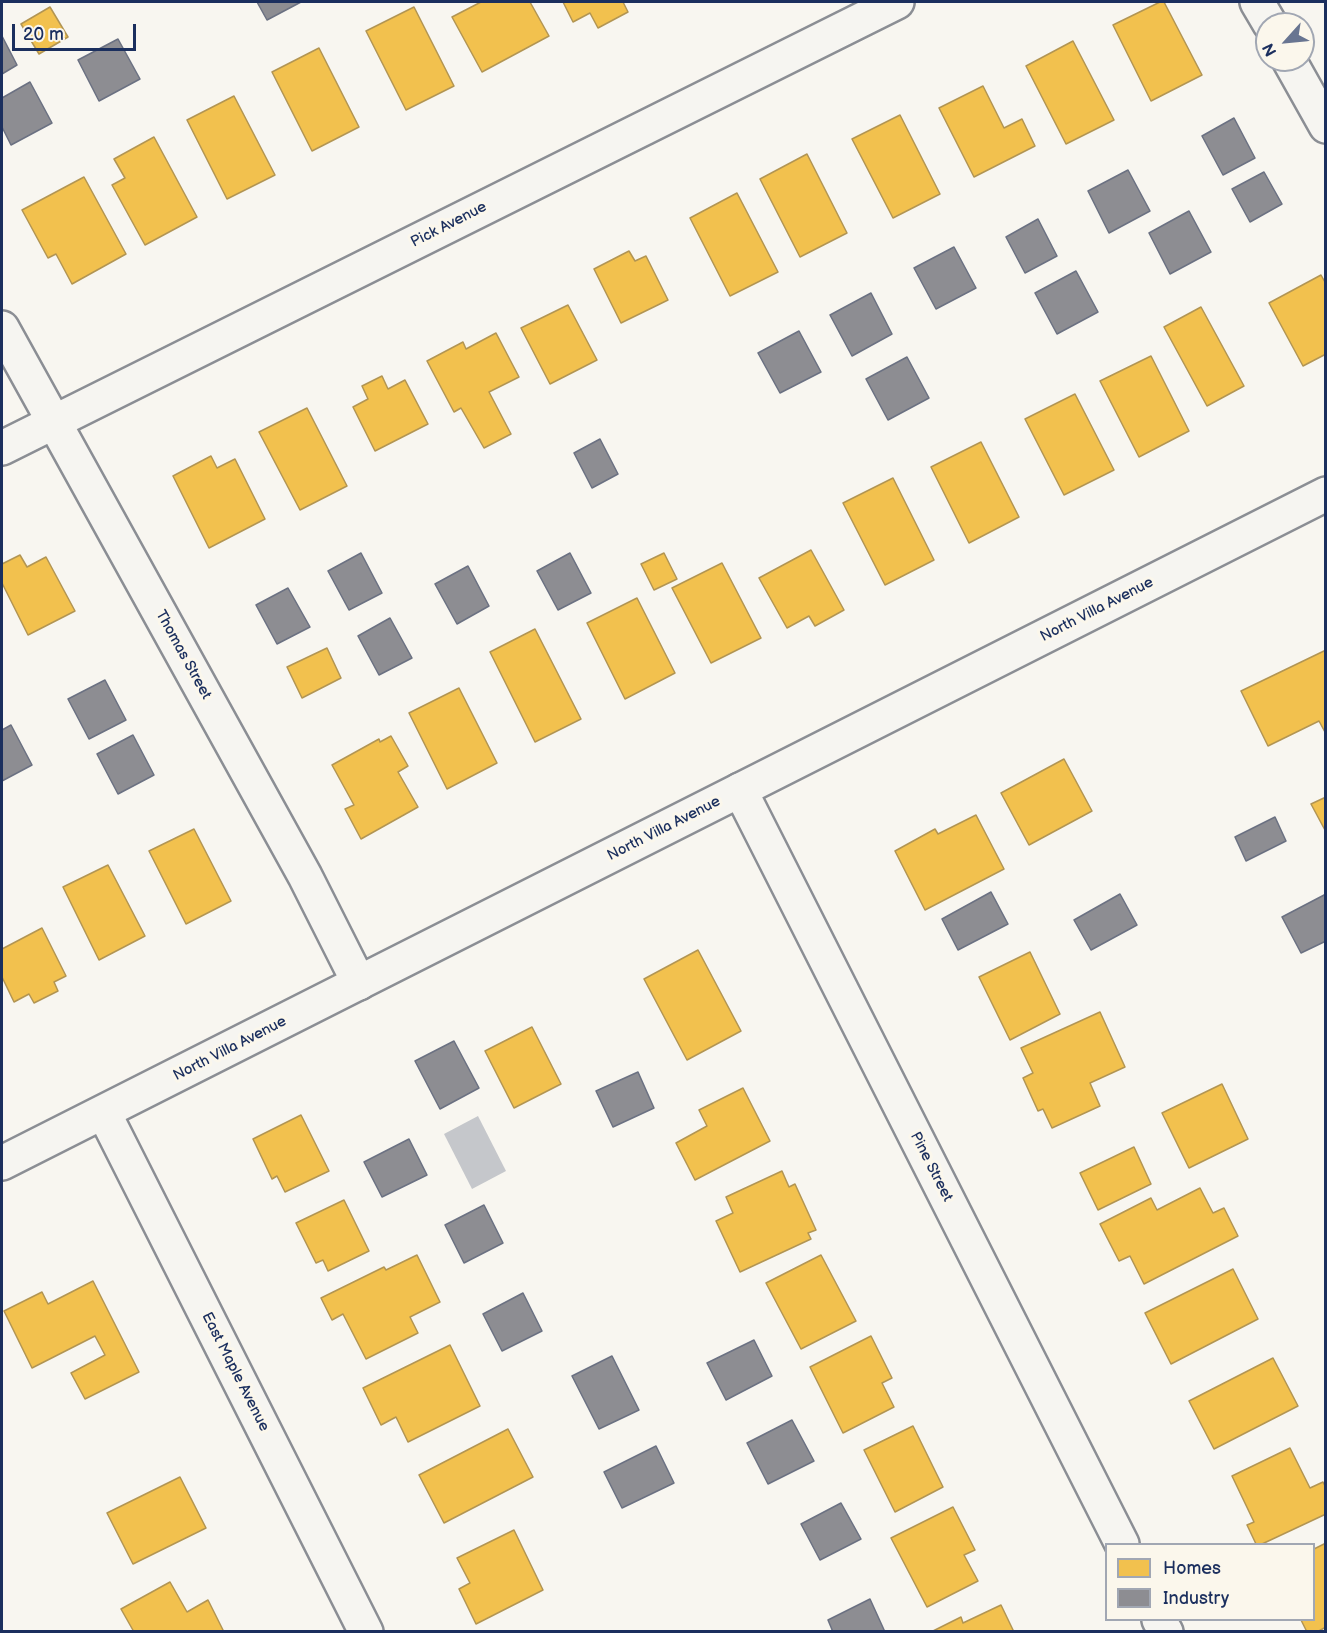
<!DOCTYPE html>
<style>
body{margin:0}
#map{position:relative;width:1327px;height:1633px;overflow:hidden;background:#f8f6f0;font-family:"Balsamiq Sans",sans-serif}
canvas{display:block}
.frame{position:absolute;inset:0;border:3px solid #1b2f5e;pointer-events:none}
.legend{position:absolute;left:1105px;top:1543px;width:210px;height:78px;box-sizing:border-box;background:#fbf7ec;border:2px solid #a1a7b3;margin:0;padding:8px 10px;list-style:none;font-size:18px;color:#1b2f5e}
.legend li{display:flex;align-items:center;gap:12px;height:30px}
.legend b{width:30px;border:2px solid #a1a7b3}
.north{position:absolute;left:1255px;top:12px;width:60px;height:60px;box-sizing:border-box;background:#fbf7ec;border:2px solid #a1a7b3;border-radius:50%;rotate:243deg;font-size:16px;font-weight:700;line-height:24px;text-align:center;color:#1b2f5e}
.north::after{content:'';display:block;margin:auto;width:21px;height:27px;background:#687591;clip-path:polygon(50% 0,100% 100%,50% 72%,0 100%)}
.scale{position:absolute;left:12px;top:24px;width:124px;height:27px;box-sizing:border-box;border:3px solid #1b2f5e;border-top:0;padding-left:8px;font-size:18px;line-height:21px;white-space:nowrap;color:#1b2f5e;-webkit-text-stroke:4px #fbf7ec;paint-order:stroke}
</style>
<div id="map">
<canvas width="1327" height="1633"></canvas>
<div class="frame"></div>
<ul class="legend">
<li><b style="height:16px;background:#f2c14e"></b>Homes</li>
<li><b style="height:16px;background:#8d8d92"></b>Industry</li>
</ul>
<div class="north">N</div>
<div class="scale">20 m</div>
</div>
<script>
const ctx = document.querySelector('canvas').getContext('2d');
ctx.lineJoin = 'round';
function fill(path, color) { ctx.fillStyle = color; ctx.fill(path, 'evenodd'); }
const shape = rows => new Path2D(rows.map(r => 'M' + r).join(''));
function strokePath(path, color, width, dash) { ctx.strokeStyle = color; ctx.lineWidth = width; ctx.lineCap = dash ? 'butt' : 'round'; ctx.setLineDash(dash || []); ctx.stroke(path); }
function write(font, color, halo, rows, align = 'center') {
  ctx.font = font + ' "Balsamiq Sans",sans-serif'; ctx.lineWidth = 6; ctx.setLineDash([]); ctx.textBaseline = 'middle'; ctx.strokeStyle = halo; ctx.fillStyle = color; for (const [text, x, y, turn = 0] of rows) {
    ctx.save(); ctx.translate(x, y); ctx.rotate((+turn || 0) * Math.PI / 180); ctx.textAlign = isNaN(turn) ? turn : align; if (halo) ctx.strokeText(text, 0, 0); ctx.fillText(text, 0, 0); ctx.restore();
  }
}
const water = shape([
 [478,1116,506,1171,472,1189,444,1134]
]);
const homes = shape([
 [481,2,530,2,549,36,482,72,452,17,481,2],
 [563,2,623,2,628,12,598,28,590,13,573,22,563,2],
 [1160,2,1164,2,1202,75,1151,101,1113,25,1160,2],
 [50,7,68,37,39,54,21,24,50,7],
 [414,7,454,86,406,110,366,31,414,7],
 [1073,41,1114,120,1066,144,1026,66,1073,41],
 [319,48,359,127,312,151,272,72,319,48],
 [983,86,1004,128,1022,119,1035,146,974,177,939,108,983,86],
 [234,96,275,175,227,199,187,120,234,96],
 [900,115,940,194,893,218,852,139,900,115],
 [154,137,197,217,145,245,112,185,125,178,114,159,154,137],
 [807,154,847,233,800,257,760,179,807,154],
 [84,177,126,254,72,284,56,254,48,258,22,210,84,177],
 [737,193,778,272,730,296,690,218,737,193],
 [629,251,635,261,646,256,668,300,621,323,594,269,629,251],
 [1321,275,1326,284,1326,354,1303,366,1269,303,1321,275],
 [568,305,597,360,550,384,521,328,568,305],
 [1201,307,1244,386,1207,406,1164,327,1201,307],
 [496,333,519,377,489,392,511,434,484,448,461,408,454,412,427,361,463,342,466,349,496,333],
 [1151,356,1189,431,1139,457,1100,381,1151,356],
 [382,376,388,389,405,380,428,424,375,451,353,407,368,399,362,386,382,376],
 [1075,394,1114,470,1064,495,1025,419,1075,394],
 [307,408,347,486,300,510,259,432,307,408],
 [981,442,1019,517,969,543,931,467,981,442],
 [211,456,217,468,235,459,265,519,209,548,173,476,211,456],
 [893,478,934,560,885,585,843,503,893,478],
 [811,550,844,610,815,626,809,616,787,628,759,578,811,550],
 [664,553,677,579,654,590,641,564,664,553],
 [20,555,27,567,46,557,75,611,28,635,2,583,2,564,20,555],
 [722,563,761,638,711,663,672,588,722,563],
 [637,598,675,673,625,699,587,623,637,598],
 [535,629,581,719,535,742,490,652,535,629],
 [327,648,341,678,302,698,287,667,327,648],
 [1326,650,1326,734,1319,721,1268,746,1241,691,1326,650],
 [459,688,497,763,447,789,409,713,459,688],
 [391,736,408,766,398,772,418,807,361,839,345,809,354,805,332,765,379,739,380,742,391,736],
 [1064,759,1092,811,1029,845,1001,793,1064,759],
 [1326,797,1326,832,1311,804,1326,797],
 [976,815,1004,869,925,910,895,851,935,829,938,834,976,815],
 [194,829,231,901,186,924,149,851,194,829],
 [108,865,145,936,99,960,63,887,108,865],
 [42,928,66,976,54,982,58,991,34,1003,29,994,14,1002,2,977,2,949,42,928],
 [698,950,741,1031,687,1060,644,979,698,950],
 [1030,952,1060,1014,1010,1040,979,977,1030,952],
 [1100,1012,1125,1067,1090,1083,1100,1106,1052,1128,1043,1109,1038,1111,1023,1078,1033,1073,1021,1048,1100,1012],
 [532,1027,561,1084,514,1108,485,1051,532,1027],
 [1222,1084,1248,1139,1189,1168,1162,1113,1222,1084],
 [743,1088,770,1141,695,1180,676,1143,707,1126,699,1110,743,1088],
 [301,1115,329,1171,285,1192,277,1176,272,1179,253,1139,301,1115],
 [1134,1147,1151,1184,1098,1210,1080,1173,1134,1147],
 [782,1171,789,1187,795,1184,816,1230,808,1233,811,1239,740,1272,716,1221,733,1213,726,1197,782,1171],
 [1200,1188,1213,1213,1224,1208,1238,1236,1144,1284,1130,1256,1119,1261,1100,1224,1151,1198,1157,1210,1200,1188],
 [344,1200,369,1251,328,1271,323,1260,316,1263,296,1223,344,1200],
 [417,1255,440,1302,410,1317,418,1333,366,1359,343,1314,332,1320,321,1298,384,1267,386,1270,417,1255],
 [821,1255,856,1321,801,1349,766,1283,821,1255],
 [1233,1269,1258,1319,1171,1364,1145,1313,1233,1269],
 [93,1281,139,1372,85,1399,71,1373,105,1355,95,1336,32,1368,4,1311,42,1292,48,1304,93,1281],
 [871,1336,892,1378,882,1383,894,1407,843,1433,810,1367,871,1336],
 [450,1345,480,1406,408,1442,396,1417,381,1425,363,1388,450,1345],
 [1273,1358,1298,1406,1214,1449,1189,1401,1273,1358],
 [913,1426,943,1487,895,1512,864,1450,913,1426],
 [508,1429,533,1477,444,1523,419,1475,508,1429],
 [1290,1448,1310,1488,1323,1482,1326,1488,1326,1514,1262,1544,1256,1544,1247,1525,1254,1522,1232,1476,1290,1448],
 [180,1477,206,1528,133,1564,107,1513,180,1477],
 [953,1507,975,1550,964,1555,978,1581,927,1607,891,1538,953,1507],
 [514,1530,543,1590,476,1624,459,1589,470,1583,457,1558,514,1530],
 [1326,1543,1326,1627,1317,1632,1307,1632,1301,1620,1314,1620,1314,1549,1326,1543],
 [170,1582,187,1612,208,1600,224,1632,134,1632,121,1609,170,1582],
 [1001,1605,1014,1632,931,1632,961,1617,963,1623,1001,1605]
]);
const industry = shape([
 [257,2,301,2,267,20,257,2],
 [2,36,17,65,2,74,2,36],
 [118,39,140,79,99,101,78,60,118,39],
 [30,82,52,123,11,145,2,127,2,98,30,82],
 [1234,118,1255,158,1223,175,1202,136,1234,118],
 [1128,170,1150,211,1109,233,1088,191,1128,170],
 [1264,172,1282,204,1250,222,1232,189,1264,172],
 [1189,211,1211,252,1170,274,1149,233,1189,211],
 [1038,219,1057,256,1025,273,1006,237,1038,219],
 [954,247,976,288,936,309,914,268,954,247],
 [1076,271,1098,312,1057,334,1035,293,1076,271],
 [871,293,892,334,852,356,830,315,871,293],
 [799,331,821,372,780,393,758,353,799,331],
 [907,357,929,398,888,420,866,379,907,357],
 [600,439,618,474,592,488,574,453,600,439],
 [361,553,382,593,349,610,328,571,361,553],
 [570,553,591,593,558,610,537,571,570,553],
 [468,566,489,606,457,624,435,584,468,566],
 [288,588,310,627,277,644,256,605,288,588],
 [390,618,412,658,379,675,358,636,390,618],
 [105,680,126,720,89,739,68,699,105,680],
 [11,725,32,765,2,781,2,730,11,725],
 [133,735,154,775,118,794,97,754,133,735],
 [1275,817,1286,841,1246,861,1235,837,1275,817],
 [991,892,1008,924,958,950,942,919,991,892],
 [1120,894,1137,925,1091,950,1074,920,1120,894],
 [1326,894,1326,941,1301,953,1282,917,1326,894],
 [454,1041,479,1088,440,1109,415,1061,454,1041],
 [638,1072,654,1108,613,1127,596,1091,638,1072],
 [409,1139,427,1175,382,1197,364,1162,409,1139],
 [484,1205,503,1243,464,1263,445,1225,484,1205],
 [523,1293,542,1331,502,1351,483,1314,523,1293],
 [754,1340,772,1376,726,1400,707,1363,754,1340],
 [612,1356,639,1410,599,1429,572,1376,612,1356],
 [792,1420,814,1461,768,1484,747,1443,792,1420],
 [656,1446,674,1483,622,1508,604,1472,656,1446],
 [841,1503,861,1539,820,1560,801,1524,841,1503],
 [870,1599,885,1632,833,1632,828,1620,870,1599]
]);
const minor = shape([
 [1257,2,1270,24],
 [1289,60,1326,126],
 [2,328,305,876,359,983],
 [2,448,897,2],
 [740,790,1122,1544],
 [104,1113,366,1632],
 [1159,1620,1166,1632]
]);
const tertiary = shape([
 [2,1163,1326,494]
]);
const streetNames = [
 ["Pick Avenue",449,225,-27],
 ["North Villa Avenue",1097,610,-27],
 ["Thomas Street",183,655,61],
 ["North Villa Avenue",664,829,-27],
 ["North Villa Avenue",230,1049,-27],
 ["Pine Street",931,1167,63],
 ["East Maple Avenue",235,1372,63]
];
fill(water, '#c5c7cb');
fill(homes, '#f2c14e');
strokePath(homes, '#b29553', 1.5);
fill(industry, '#8d8d92');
strokePath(industry, '#6b7182', 1.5);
strokePath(minor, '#8b8e94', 38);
strokePath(tertiary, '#8b8e94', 38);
strokePath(minor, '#f6f5f1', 33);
strokePath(tertiary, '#f6f5f1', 33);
write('15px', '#1b2f5e', '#fbf7ec', streetNames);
</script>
